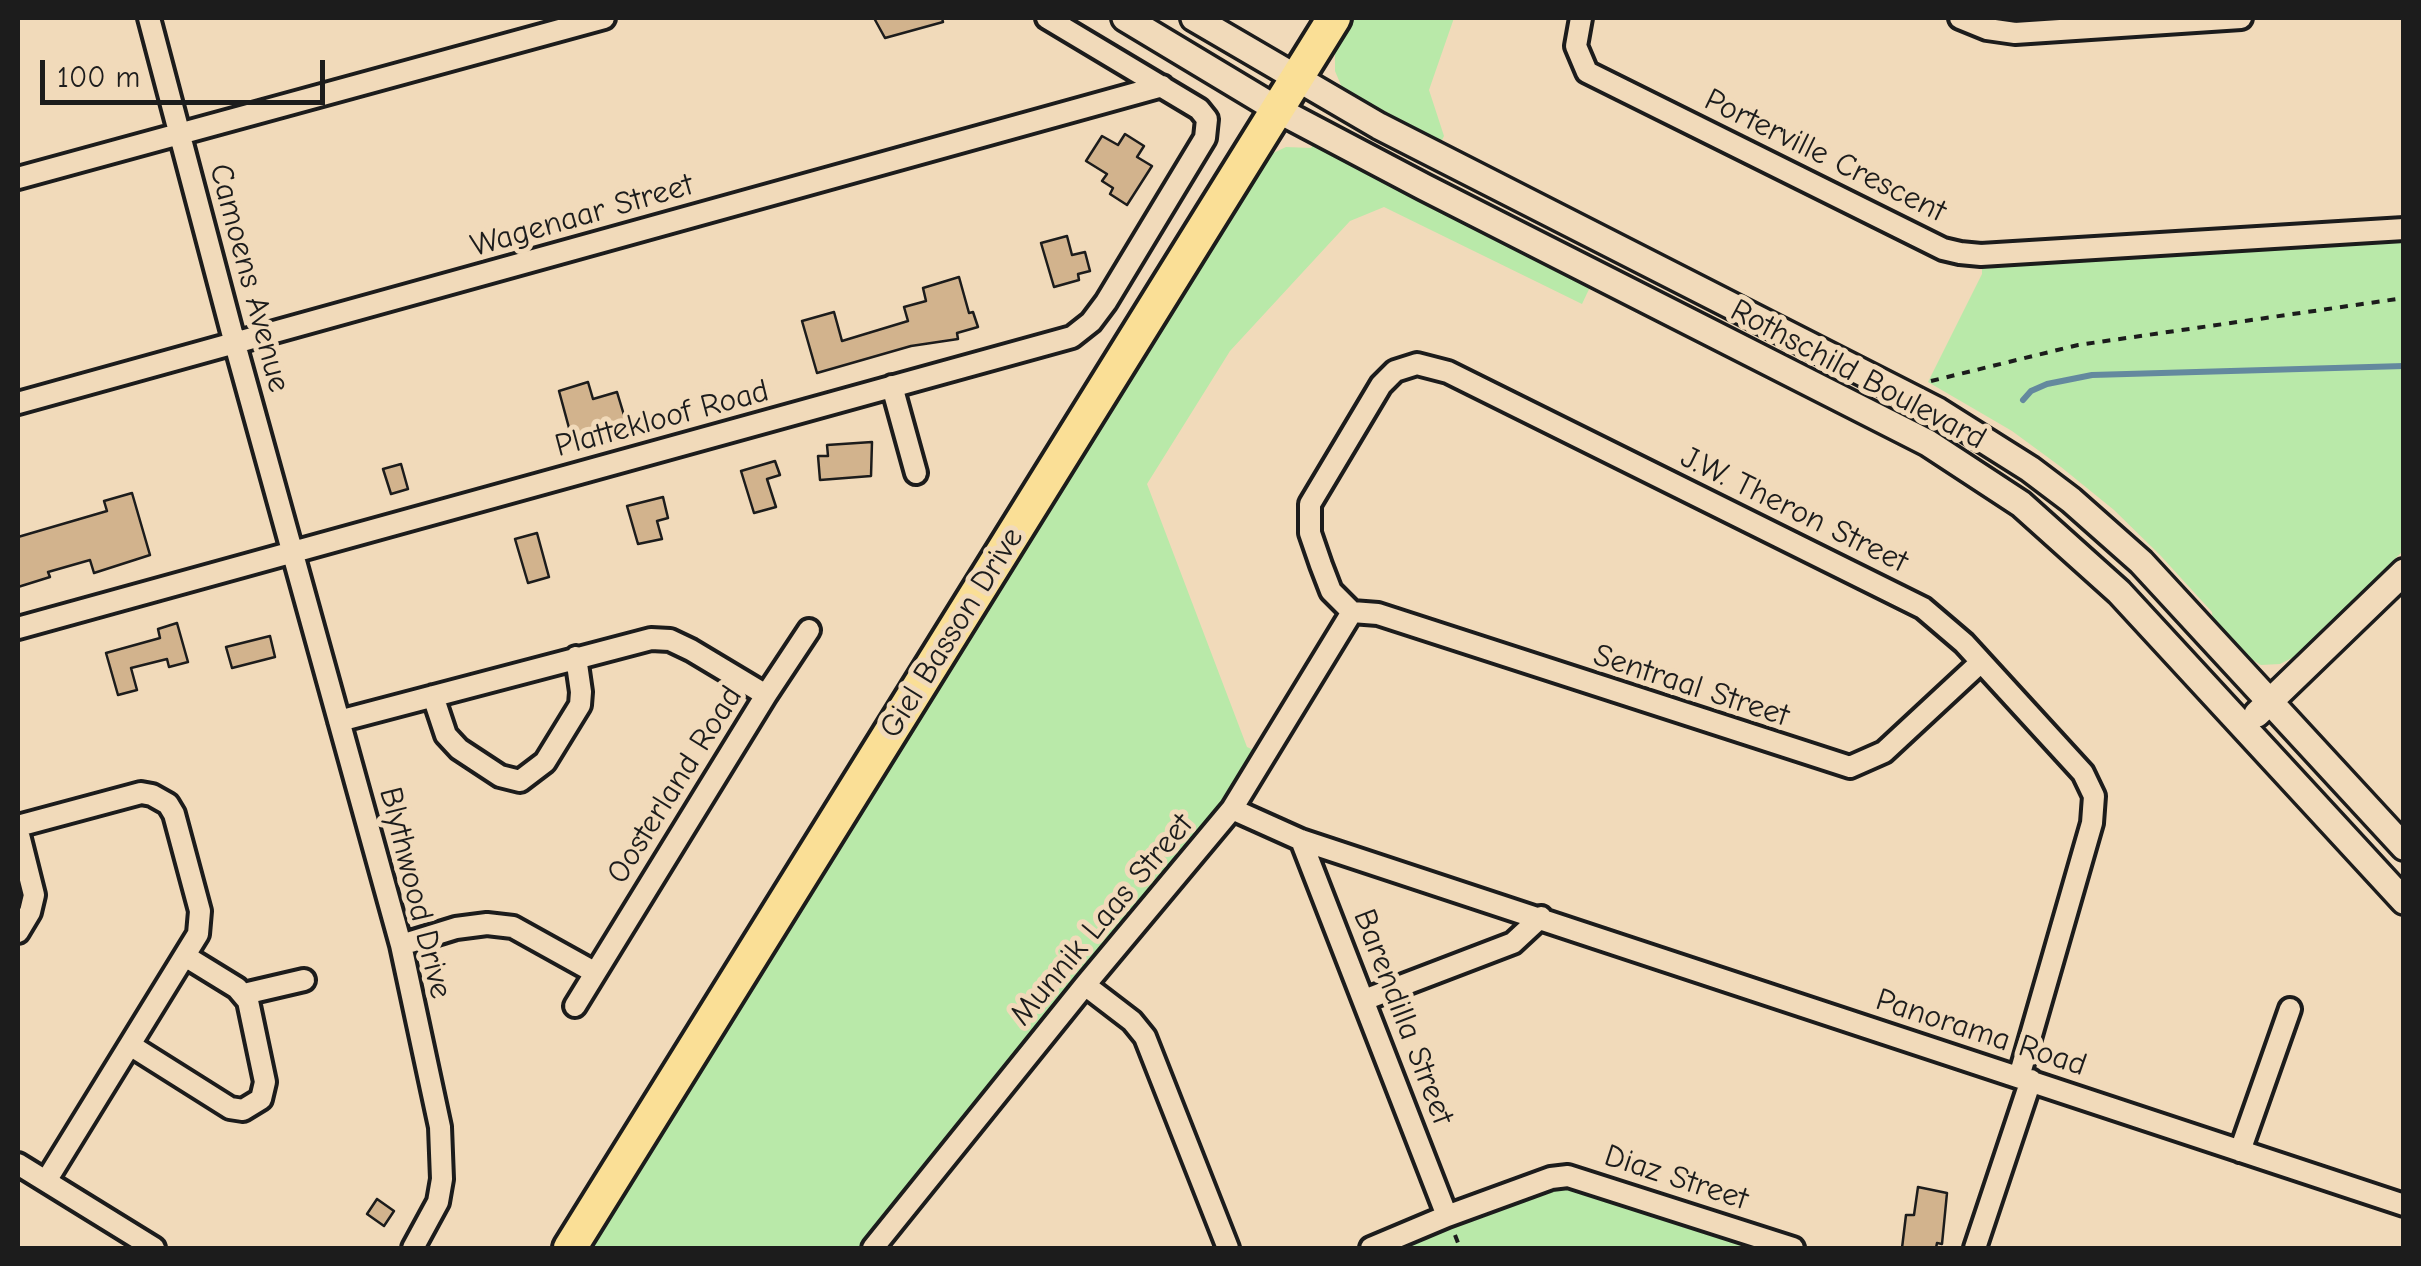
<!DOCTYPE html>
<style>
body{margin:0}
#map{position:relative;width:2421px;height:1266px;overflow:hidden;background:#f1daba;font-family:"Comic Neue",sans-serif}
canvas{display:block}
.frame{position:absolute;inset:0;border:20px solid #1c1c1c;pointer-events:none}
.scale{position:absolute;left:40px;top:60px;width:285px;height:45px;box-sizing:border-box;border:5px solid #1c1c1c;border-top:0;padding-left:12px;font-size:30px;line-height:35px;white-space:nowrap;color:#1c1c1c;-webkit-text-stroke:8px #f1daba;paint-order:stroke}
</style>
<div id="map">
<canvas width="2421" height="1266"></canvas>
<div class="frame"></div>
<div class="scale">100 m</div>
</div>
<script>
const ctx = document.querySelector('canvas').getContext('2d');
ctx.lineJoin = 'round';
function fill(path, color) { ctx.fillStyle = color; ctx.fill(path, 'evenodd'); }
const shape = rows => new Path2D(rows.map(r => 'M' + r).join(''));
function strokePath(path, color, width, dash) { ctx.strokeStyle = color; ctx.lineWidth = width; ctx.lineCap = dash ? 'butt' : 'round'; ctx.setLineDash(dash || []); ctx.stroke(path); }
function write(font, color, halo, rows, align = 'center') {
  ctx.font = font + ' "Comic Neue",sans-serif'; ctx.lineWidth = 10; ctx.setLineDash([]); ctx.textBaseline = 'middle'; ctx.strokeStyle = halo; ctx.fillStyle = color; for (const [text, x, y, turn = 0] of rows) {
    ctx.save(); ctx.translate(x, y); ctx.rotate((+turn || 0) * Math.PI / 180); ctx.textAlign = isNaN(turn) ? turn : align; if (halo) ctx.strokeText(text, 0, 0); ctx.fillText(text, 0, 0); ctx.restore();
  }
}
const green = shape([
 [1351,18,1454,18,1429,90,1444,136,1438,148,1350,98,1343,90,1335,71,1335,49],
 [1314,144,1591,285,1582,304,1384,207,1350,221,1230,351,1147,484,1247,747,1256,751,1219,811,863,1248,590,1248,1267,156,1286,147,1311,148],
 [2403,240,2403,551,2296,656,2280,664,2261,665,2244,655,2213,621,2212,612,2160,555,2114,510,2061,467,2012,431,1928,382,1982,274,1982,264],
 [1566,1184,1762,1248,1395,1248]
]);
const stream = shape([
 [2023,400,2031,391,2047,384,2092,375,2404,366]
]);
const building = shape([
 [874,18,942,18,943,22,885,38,874,18],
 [1125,134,1144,146,1137,157,1152,166,1127,205,1110,194,1113,188,1102,181,1107,174,1086,161,1102,136,1118,145,1125,134],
 [1067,236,1072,255,1085,252,1090,271,1078,274,1079,280,1054,287,1041,243,1067,236],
 [959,277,969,313,973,312,978,327,957,333,958,339,911,346,817,373,802,321,834,312,842,341,908,321,904,307,926,301,923,288,959,277],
 [588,382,593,399,617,392,627,425,572,439,559,391,588,382],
 [872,442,871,476,820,480,818,456,828,456,827,445,872,442],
 [775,461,780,475,767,479,776,507,754,513,741,471,775,461],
 [401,464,408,489,391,494,383,469,401,464],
 [132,493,150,555,94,573,90,560,48,572,50,577,18,587,18,537,107,511,104,501,132,493],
 [663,497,668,518,657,521,662,539,638,544,627,506,663,497],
 [537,533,549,577,528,583,515,539,537,533],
 [177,623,188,662,169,667,167,659,131,668,137,690,118,695,106,653,160,638,158,629,177,623],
 [270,636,275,657,232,668,226,647,270,636],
 [1918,1187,1947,1193,1942,1244,1937,1243,1936,1248,1902,1248,1906,1215,1914,1215,1918,1187],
 [377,1199,394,1211,384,1226,367,1214,377,1199]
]);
const path = shape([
 [1931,381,2078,345,2404,298],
 [1455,1235,1460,1248]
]);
const minor = shape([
 [149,18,235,344,401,945,440,1127,442,1179,438,1202,413,1248],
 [1581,18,1576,46,1587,72,1943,249,1960,253,1981,255,2404,229],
 [1960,18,1987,29,2015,33,2241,18],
 [18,178,604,18],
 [892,386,916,473],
 [18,403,1162,86],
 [1352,612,1331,591,1321,565,1310,533,1310,504,1381,385,1395,371,1417,364,1448,372,1923,608,1964,643,2083,773,2094,796,2092,823,2019,1077],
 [1352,612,1378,614,1850,767,1884,752,1981,662],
 [18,628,1072,337,1091,322,1106,302,1205,138,1207,119,1199,109,1047,18],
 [433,696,446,735,459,749,500,776,520,781,545,762,580,705,581,692,576,657],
 [339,721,651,639,670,640,691,650,766,695],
 [1232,809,1301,840,2404,1205],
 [18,826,141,793,152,795,168,804,174,814,200,911,198,934,46,1181],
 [18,831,34,895,30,912,18,932],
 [1301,840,1447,1216],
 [401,945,456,928,487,924,513,927,594,972],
 [1085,985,1132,1021,1145,1037,1228,1248],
 [244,994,304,980],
 [1364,1000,1513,943,1541,917],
 [575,1006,766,695,809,630],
 [130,1045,230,1108,243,1110,261,1099,265,1082,248,1001,237,988,185,956],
 [2240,1151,2290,1009],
 [18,1164,154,1248],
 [873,1248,1085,985,1232,809,1352,612],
 [1371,1248,1447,1216,1551,1178,1568,1176,1793,1248],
 [1975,1248,2031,1080]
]);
const tertiary = shape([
 [1125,18,1278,110,1424,187,1928,443,2021,504,2119,592,2404,901],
 [1194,18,1379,126,1938,411,2030,469,2071,500,2141,562,2404,847],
 [2257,714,2404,572]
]);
const primary = shape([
 [570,1248,1334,18]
]);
const streetNames = [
 ["Porterville Crescent",1825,156,26],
 ["Wagenaar Street",582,216,-16],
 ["Camoens Avenue",249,278,75],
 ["Rothschild Boulevard",1858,375,28],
 ["Plattekloof Road",662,419,-15],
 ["J.W. Theron Street",1794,510,26],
 ["Giel Basson Drive",952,633,-58],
 ["Sentraal Street",1691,686,18],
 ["Oosterland Road",675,785,-58],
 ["Blythwood Drive",415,893,76],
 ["Munnik Laas Street",1102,920,-50],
 ["Barendilla Street",1403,1017,69],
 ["Panorama Road",1981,1033,18],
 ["Diaz Street",1676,1178,18]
];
fill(green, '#b9e9a9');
strokePath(stream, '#64899e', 6);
fill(building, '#d2b38d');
strokePath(building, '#1c1c1c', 2.5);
strokePath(minor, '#1c1c1c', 28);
strokePath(tertiary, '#1c1c1c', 32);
strokePath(primary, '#1c1c1c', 40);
strokePath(path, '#1c1c1c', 4, [8, 8]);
strokePath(minor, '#f1daba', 20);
strokePath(tertiary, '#f1daba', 25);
strokePath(primary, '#fadf96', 32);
write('32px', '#1c1c1c', '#f1daba', streetNames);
</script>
